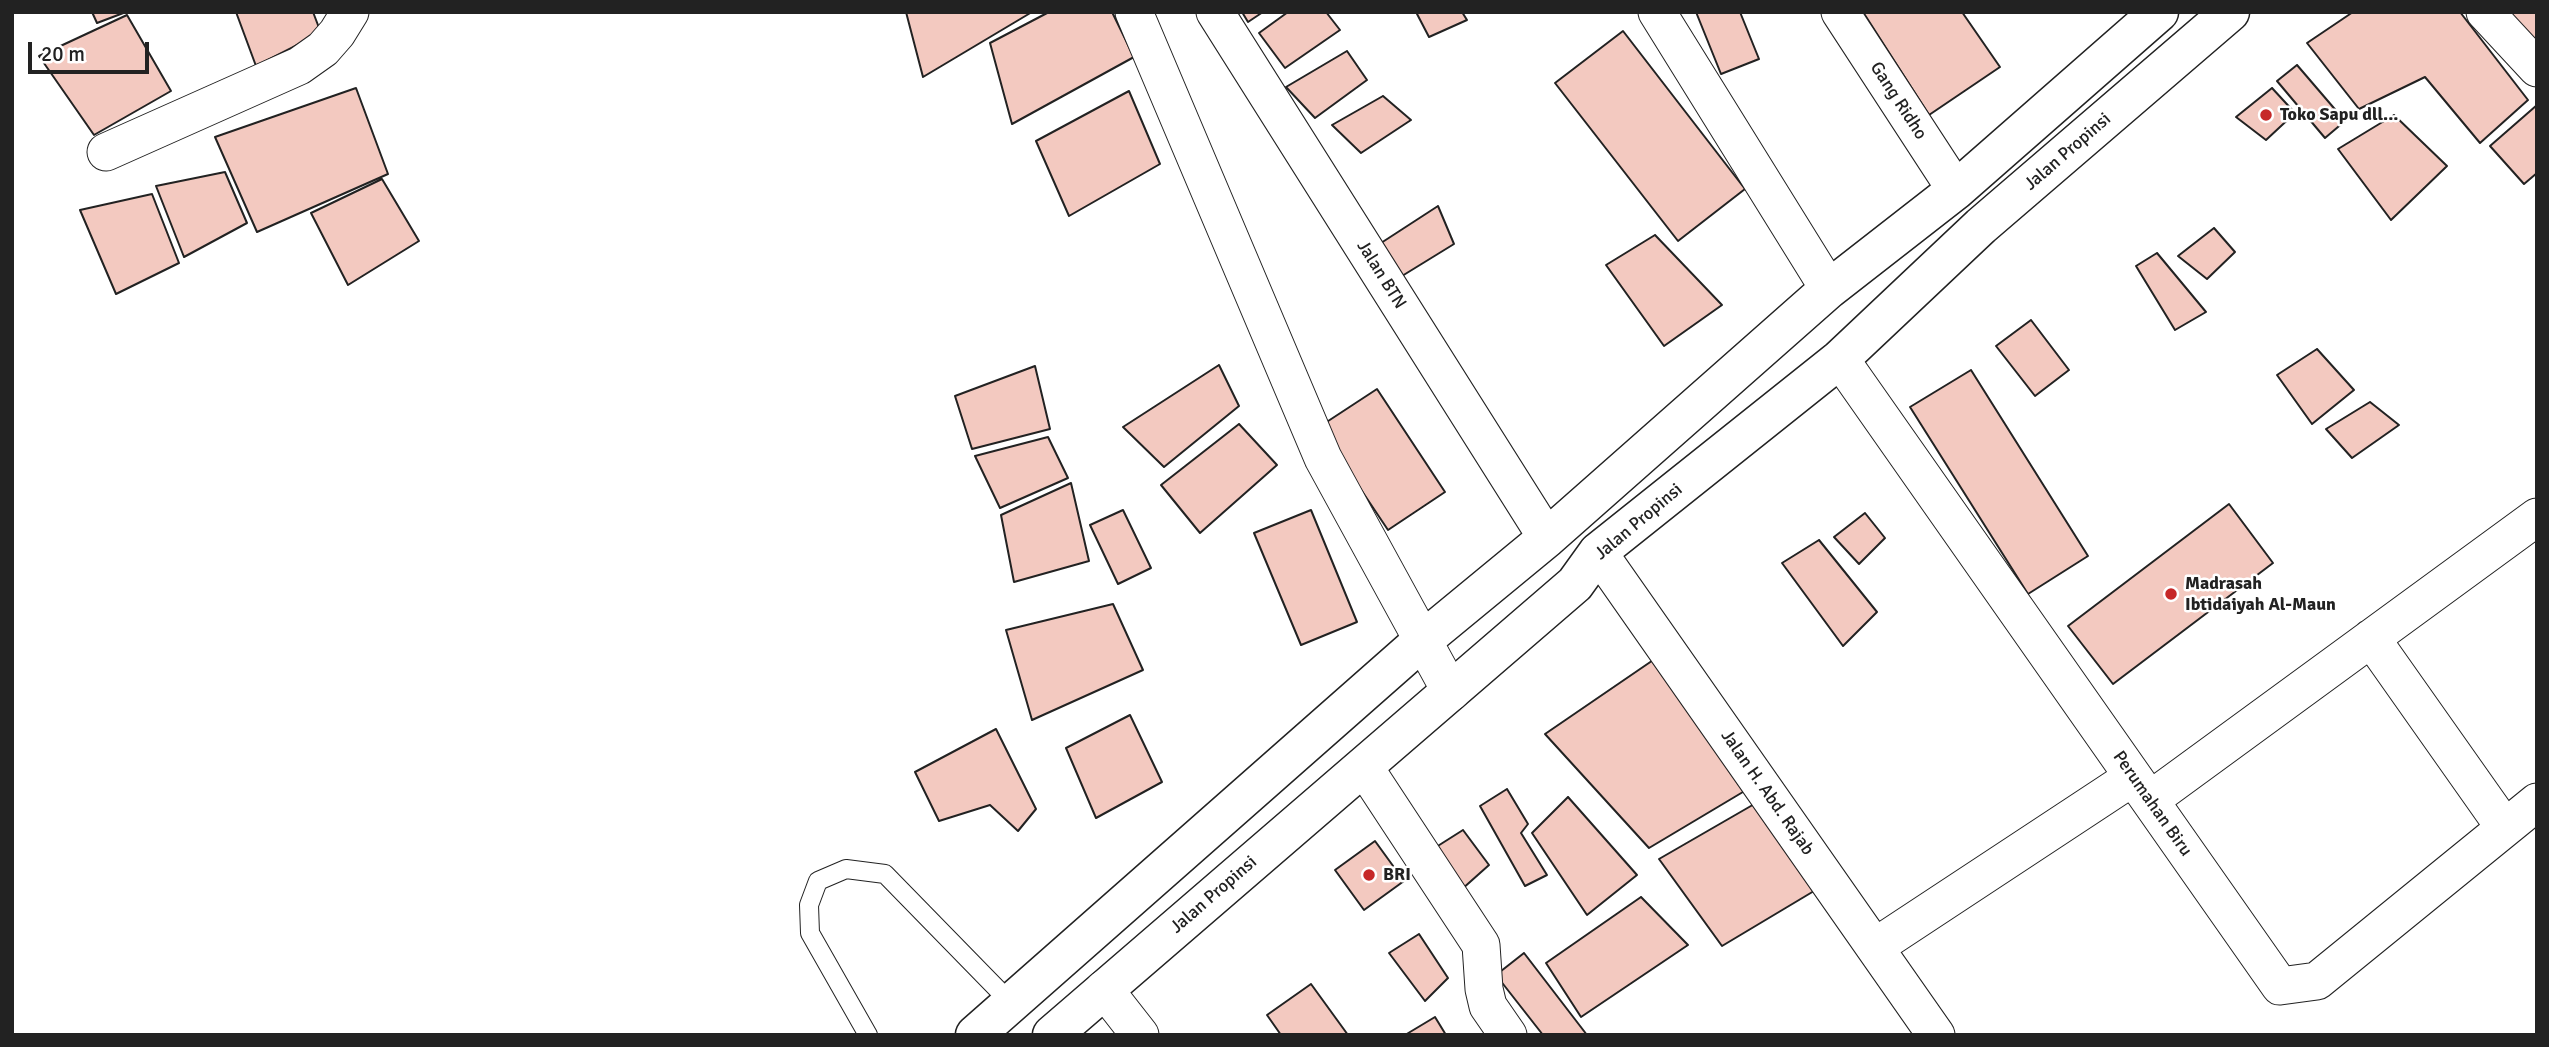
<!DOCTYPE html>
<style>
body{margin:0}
#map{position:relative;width:2549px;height:1047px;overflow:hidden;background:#fff;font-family:Signika,sans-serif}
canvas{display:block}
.frame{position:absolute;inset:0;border:14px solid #222;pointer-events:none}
.scale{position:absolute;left:28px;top:42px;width:121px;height:32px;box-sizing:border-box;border:4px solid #222;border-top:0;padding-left:9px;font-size:21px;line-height:24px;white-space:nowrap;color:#222;-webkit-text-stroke:5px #fff;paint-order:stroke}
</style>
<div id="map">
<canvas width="2549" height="1047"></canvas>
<div class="frame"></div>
<div class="scale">20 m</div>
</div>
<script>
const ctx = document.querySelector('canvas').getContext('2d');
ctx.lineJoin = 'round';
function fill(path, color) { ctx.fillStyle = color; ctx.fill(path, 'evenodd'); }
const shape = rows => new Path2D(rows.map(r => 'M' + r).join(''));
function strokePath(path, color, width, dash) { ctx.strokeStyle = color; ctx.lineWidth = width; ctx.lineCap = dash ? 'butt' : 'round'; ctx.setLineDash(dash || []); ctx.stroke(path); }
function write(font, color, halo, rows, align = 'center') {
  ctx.font = font + ' Signika,sans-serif'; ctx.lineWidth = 5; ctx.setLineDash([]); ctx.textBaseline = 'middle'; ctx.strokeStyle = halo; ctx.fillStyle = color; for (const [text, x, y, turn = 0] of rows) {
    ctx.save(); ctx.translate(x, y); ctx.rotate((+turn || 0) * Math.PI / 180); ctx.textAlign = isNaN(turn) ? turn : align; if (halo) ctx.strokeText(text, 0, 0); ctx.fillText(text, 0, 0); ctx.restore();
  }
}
const building = shape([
 [92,12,126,12,97,23,92,12],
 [236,12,313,12,321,33,256,66,236,12],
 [906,12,1032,12,923,77,906,12],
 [1049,12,1112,12,1134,57,1012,124,990,43,1049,12],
 [1242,12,1263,12,1248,22,1242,12],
 [1288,12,1326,12,1340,30,1285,68,1259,33,1288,12],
 [1416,12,1462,12,1467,20,1429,37,1416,12],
 [1696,12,1740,12,1759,59,1721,74,1696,12],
 [1863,12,1962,12,2000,67,1929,115,1863,12],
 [2353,12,2460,12,2528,100,2480,143,2425,77,2359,109,2307,43,2353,12],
 [2501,12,2537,12,2537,50,2501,12],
 [127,15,171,91,94,135,39,56,127,15],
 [1623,31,1745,189,1678,241,1555,83,1623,31],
 [1347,51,1367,80,1315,118,1286,87,1347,51],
 [2297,65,2345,121,2325,138,2277,81,2297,65],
 [356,88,388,174,257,232,215,137,356,88],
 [2272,88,2295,113,2266,140,2236,117,2272,88],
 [1129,91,1160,164,1069,216,1036,141,1129,91],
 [1383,96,1411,120,1361,153,1332,125,1383,96],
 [2537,105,2537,173,2524,184,2490,146,2537,105],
 [2394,115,2447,166,2391,220,2338,149,2394,115],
 [225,172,247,223,184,257,156,186,225,172],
 [382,179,419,241,348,285,311,213,382,179],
 [152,194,179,263,116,294,80,210,152,194],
 [1438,206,1454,244,1402,276,1381,243,1438,206],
 [2214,228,2235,252,2207,279,2178,256,2214,228],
 [1655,235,1722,305,1664,346,1606,265,1655,235],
 [2157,253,2206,312,2175,330,2136,266,2157,253],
 [2031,320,2069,370,2035,396,1996,346,2031,320],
 [2317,349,2354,390,2312,424,2277,375,2317,349],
 [1219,365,1239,406,1164,467,1123,427,1219,365],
 [1035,366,1050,429,972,449,955,396,1035,366],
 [1971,370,2088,556,2028,594,1910,407,1971,370],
 [1377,389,1445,492,1388,530,1319,427,1377,389],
 [2370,402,2399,425,2352,458,2326,429,2370,402],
 [1239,424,1277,465,1200,533,1161,485,1239,424],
 [1048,437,1068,478,1000,508,975,456,1048,437],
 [1071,483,1089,561,1014,582,1001,515,1071,483],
 [2229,504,2273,563,2113,684,2068,626,2229,504],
 [1123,510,1151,568,1118,584,1090,525,1123,510],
 [1311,510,1357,622,1301,645,1254,533,1311,510],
 [1865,513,1885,538,1859,564,1834,537,1865,513],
 [1819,540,1877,612,1843,646,1782,563,1819,540],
 [1113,604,1143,670,1032,720,1006,630,1113,604],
 [1662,654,1753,786,1649,848,1545,734,1662,654],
 [1130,715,1162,782,1096,818,1066,748,1130,715],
 [996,729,1036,809,1018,831,990,805,939,821,915,772,996,729],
 [1507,789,1528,824,1521,833,1547,875,1525,886,1480,806,1507,789],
 [1568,797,1637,875,1587,915,1532,833,1568,797],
 [1763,799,1814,891,1722,946,1659,859,1763,799],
 [1463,830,1489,865,1461,890,1433,849,1463,830],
 [1375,841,1404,881,1364,910,1335,870,1375,841],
 [1641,897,1688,945,1581,1017,1546,963,1641,897],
 [1419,934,1448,978,1425,1001,1389,953,1419,934],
 [1524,953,1587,1035,1543,1035,1496,975,1524,953],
 [1311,984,1348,1035,1281,1035,1267,1015,1311,984],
 [1435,1017,1446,1035,1405,1035,1435,1017]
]);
const service = shape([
 [868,1035,810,933,809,905,818,881,846,869,885,874,1011,1003]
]);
const minor = shape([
 [1134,12,1323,458,1451,692],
 [1215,12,1547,538],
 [1657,12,1829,289],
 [1840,12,1956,190],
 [2485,12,2537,68],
 [106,152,299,66,323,49,337,33,350,12],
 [1840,359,2280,986,2317,981,2537,802],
 [1598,552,1936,1035],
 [2371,638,2505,828],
 [1364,767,1481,945,1484,989,1488,1006,1508,1035],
 [2150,800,2537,517],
 [1875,947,2133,777],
 [1104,989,1140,1035]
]);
const trunk = shape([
 [975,1035,1422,641,1547,538,1829,289,1956,190,2159,12],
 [1052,1035,1575,584,1598,552,1840,359,1981,226,2230,12]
]);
const markers = [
 [2266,115,7,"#c62828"],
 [2171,594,7,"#c62828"],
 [1369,875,7,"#c62828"]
];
const streetNames = [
 ["Gang Ridho",1898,101,57],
 ["Jalan Propinsi",2068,152,-41],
 ["Jalan BTN",1381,275,58],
 ["Jalan Propinsi",1639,522,-40],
 ["Jalan H. Abd. Rajab",1767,793,55],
 ["Perumahan Biru",2152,804,55],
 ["Jalan Propinsi",1214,895,-41]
];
const poiNames = [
 ["Toko Sapu dll...",2280,115],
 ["Madrasah",2185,584],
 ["Ibtidaiyah Al-Maun",2185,605],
 ["BRI",1383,875]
];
fill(building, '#f3c9c0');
strokePath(building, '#222', 2);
strokePath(service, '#222', 20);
strokePath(minor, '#222', 39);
strokePath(trunk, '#222', 41);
strokePath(service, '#fff', 18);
strokePath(minor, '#fff', 37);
strokePath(trunk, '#fff', 38);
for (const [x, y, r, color] of markers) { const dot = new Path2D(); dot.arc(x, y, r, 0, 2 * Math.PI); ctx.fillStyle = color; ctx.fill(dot); strokePath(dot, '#fff', 2.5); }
write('18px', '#222', '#fff', streetNames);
write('bold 18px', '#222', '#fff', poiNames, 'left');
</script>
